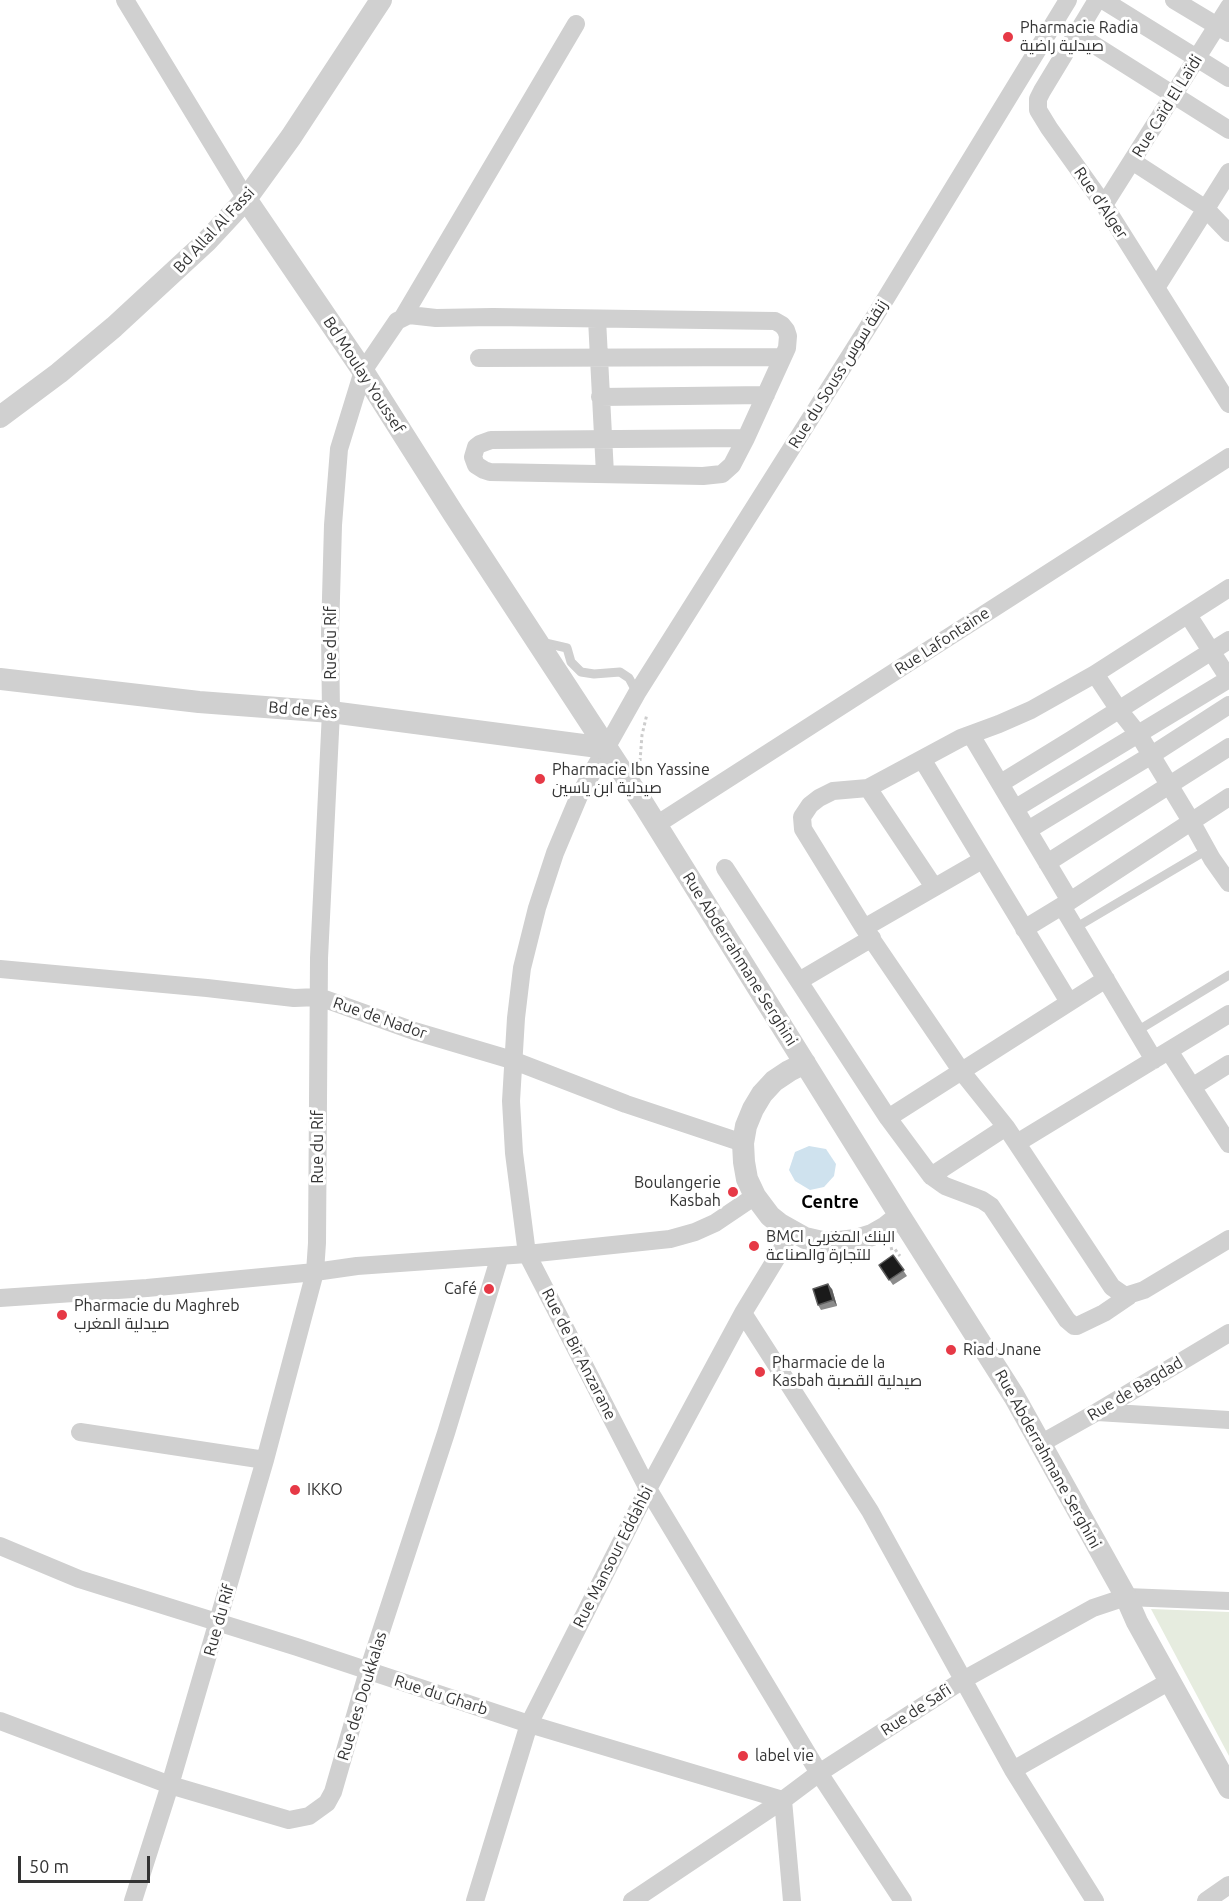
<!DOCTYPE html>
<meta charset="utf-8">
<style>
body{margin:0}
#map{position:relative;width:1229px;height:1901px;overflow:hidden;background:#fff;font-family:Ubuntu,sans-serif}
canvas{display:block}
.scale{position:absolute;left:18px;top:1856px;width:132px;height:27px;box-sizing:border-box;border:3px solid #333;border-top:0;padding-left:8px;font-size:18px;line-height:21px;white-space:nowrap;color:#333;-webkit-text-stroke:4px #fff;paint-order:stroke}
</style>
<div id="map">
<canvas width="1229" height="1901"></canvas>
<div class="scale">50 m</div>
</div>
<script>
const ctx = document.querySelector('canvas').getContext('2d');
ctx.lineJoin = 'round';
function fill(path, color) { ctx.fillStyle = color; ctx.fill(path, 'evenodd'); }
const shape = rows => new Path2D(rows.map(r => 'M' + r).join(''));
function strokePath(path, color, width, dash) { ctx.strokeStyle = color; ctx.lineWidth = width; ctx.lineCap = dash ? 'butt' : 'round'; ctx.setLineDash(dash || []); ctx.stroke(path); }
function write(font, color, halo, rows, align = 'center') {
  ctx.font = font + ' Ubuntu,Cairo,sans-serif'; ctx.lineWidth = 6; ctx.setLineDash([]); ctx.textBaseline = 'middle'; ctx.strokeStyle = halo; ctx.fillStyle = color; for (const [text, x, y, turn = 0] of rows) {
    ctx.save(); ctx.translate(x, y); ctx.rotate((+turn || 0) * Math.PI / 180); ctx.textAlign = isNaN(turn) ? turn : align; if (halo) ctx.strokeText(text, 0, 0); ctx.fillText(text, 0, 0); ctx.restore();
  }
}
const green = shape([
 [1151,1609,1229,1612,1229,1756]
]);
const water = shape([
 [809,1146,826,1149,836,1164,834,1176,824,1187,810,1190,795,1181,789,1170,795,1152]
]);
const path = shape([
 [640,761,642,735,647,714],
 [890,1249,894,1248,900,1256]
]);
const service = shape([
 [541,642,567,648,571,662,581,672,594,674,620,672,629,678,637,693],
 [1075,928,1207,850],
 [1137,1031,1229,975]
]);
const minor = shape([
 [125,0,246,199],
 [1097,0,1042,91,1038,99,1038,110,1049,128,1104,205,1229,404],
 [1103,0,1229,78],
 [1174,0,1229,33],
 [1077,34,1229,130],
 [1132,161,1206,209,1229,233],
 [1104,205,1229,7],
 [1156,288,1229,172],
 [403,317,576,24],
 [597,319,605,474],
 [479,358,783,357],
 [600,397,766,395],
 [1188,615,1229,679],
 [1095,674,1119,710,1139,735,1191,821,1212,859,1229,883],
 [971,735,1070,901],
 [922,759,1069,1002],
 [1001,783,1071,740,1229,640],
 [868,788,833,791,819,798,810,805,802,817,803,829,864,928,962,1072,1006,1127,1112,1287,1125,1296,1144,1290,1229,1239],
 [1016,808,1229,679],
 [656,825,1229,457],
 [1028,830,1150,756,1229,705],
 [1047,863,1229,747],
 [725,868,888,1118,931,1176,945,1186,982,1200,991,1206,1067,1320,1074,1326,1077,1326,1104,1313,1129,1296],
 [934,887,868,788,961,738,999,724,1031,710,1095,674,1229,588],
 [1062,906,1154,1060],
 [864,928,982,860],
 [1024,929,1070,901,1229,797],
 [0,969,207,988,294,998,319,997,414,1031,512,1060,626,1104,743,1143],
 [799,981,872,938],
 [1169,1051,1229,1144],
 [1192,1087,1229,1064],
 [888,1118,1106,979],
 [1017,1143,1229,1014],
 [931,1176,1006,1127],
 [0,1298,147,1288,315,1272,357,1266,527,1254,670,1239,695,1232,715,1223,755,1196],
 [743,1313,870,1511,1013,1770,1095,1901],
 [1097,1412,1229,1420],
 [80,1432,265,1460],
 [1040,1444,1097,1412,1229,1333],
 [0,1546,79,1579,297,1647,529,1724,783,1800,792,1901],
 [0,1721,170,1785,289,1820,309,1816,327,1803,333,1792,368,1671,446,1433,500,1256],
 [1013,1770,1170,1681],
 [133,1901,170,1785,265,1460,315,1272,317,1243,319,958,331,712,330,634,333,525,339,449,363,371,397,321,409,315,436,318,493,317,775,321,782,325,786,330,788,336,787,348,746,438,732,465,722,474,703,476,490,472,484,470,476,465,473,457,476,447,480,444,491,440,746,438],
 [475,1901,529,1724,648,1489,743,1313,782,1249,790,1231],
 [632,1901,783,1800,819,1773,963,1680,1093,1608,1126,1597,1229,1601],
 [903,1901,819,1773,648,1489,527,1254,514,1153,511,1101,516,1018,522,968,537,908,555,853,579,796,637,693,875,316,1068,0],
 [1206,1901,1229,1885]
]);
const tertiary = shape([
 [246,199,363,371,453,513,644,805,900,1216,1014,1396,1126,1597,1137,1622,1229,1788],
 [0,417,59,373,114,327,206,242,246,199,291,137,381,0],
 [0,679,199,702,331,712,606,748],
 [805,1063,789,1071,774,1081,762,1094,753,1109,746,1126,743,1143,744,1162,747,1179,755,1196,770,1216,780,1224,805,1238,822,1242,839,1242,856,1240,872,1235,886,1227,900,1216]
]);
const wall = shape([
 [893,1255,907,1276,893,1285,879,1265],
 [832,1289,837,1306,821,1310,818,1305]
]);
const shadedWall = shape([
 [828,1284,832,1289,837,1306,833,1300]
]);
const building = shape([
 [893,1255,904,1270,889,1280,879,1265,893,1255],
 [828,1284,833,1300,818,1305,813,1289,828,1284]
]);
const markers = [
 [1008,37,6,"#e63946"],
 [540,779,6,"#e63946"],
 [733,1192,6,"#e63946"],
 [754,1246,6,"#e63946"],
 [489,1289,6,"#e63946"],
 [62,1315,6,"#e63946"],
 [951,1350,6,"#e63946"],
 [760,1372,6,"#e63946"],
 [295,1490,6,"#e63946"],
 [743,1756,6,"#e63946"]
];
const poiNames = [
 ["Pharmacie Radia",1020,28],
 ["صيدلية راضية",1020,46],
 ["Pharmacie Ibn Yassine",552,770],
 ["صيدلية ابن ياسين",552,788],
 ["Boulangerie",721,1183,"right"],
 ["Kasbah",721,1201,"right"],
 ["BMCI البنك المغربي",766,1237],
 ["للتجارة والصناعة",766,1255],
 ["Café",477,1289,"right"],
 ["Pharmacie du Maghreb",74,1306],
 ["صيدلية المغرب",74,1324],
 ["Riad Jnane",963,1350],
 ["Pharmacie de la",772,1363],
 ["Kasbah صيدلية القصبة",772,1381],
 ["IKKO",307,1490],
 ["label vie",755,1756]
];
const streetNames = [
 ["Rue Caïd El Laïdi",1167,106,-58],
 ["Rue d'Alger",1101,203,56],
 ["Bd Allal Al Fassi",214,230,-47],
 ["Rue du Souss زنقة سوس",838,374,-58],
 ["Bd Moulay Youssef",364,375,57],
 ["Rue Lafontaine",942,641,-33],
 ["Rue du Rif",331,643,-90],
 ["Bd de Fès",303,710,5],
 ["Rue Abderrahmane Serghini",740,959,58],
 ["Rue de Nador",380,1018,19],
 ["Rue du Rif",318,1147,-90],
 ["Rue de Bir Anzarane",579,1354,63],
 ["Rue de Bagdad",1135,1389,-31],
 ["Rue Abderrahmane Serghini",1048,1459,61],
 ["Rue Mansour Eddahbi",613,1557,-63],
 ["Rue du Rif",219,1620,-74],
 ["Rue du Gharb",441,1695,18],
 ["Rue des Doukkalas",362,1696,-73],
 ["Rue de Safi",916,1710,-33]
];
const neighbourhoodNames = [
 ["Centre",830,1202]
];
fill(green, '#e6ecdf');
fill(water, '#cfe2ee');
strokePath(path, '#cdcdcd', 3, [3, 3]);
strokePath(service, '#d0d0d0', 9);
strokePath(minor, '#d0d0d0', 18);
strokePath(tertiary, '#d0d0d0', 22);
fill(wall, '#8c8c8c');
fill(shadedWall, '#5f5f5f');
fill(building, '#1a1a1a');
strokePath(building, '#5f5f5f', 1.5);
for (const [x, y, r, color] of markers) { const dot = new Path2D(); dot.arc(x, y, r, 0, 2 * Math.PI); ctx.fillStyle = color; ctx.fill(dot); strokePath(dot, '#fff', 2); }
write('16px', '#333', '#fff', poiNames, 'left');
write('16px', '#333', '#fff', streetNames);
write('bold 18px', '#000', '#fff', neighbourhoodNames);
</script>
